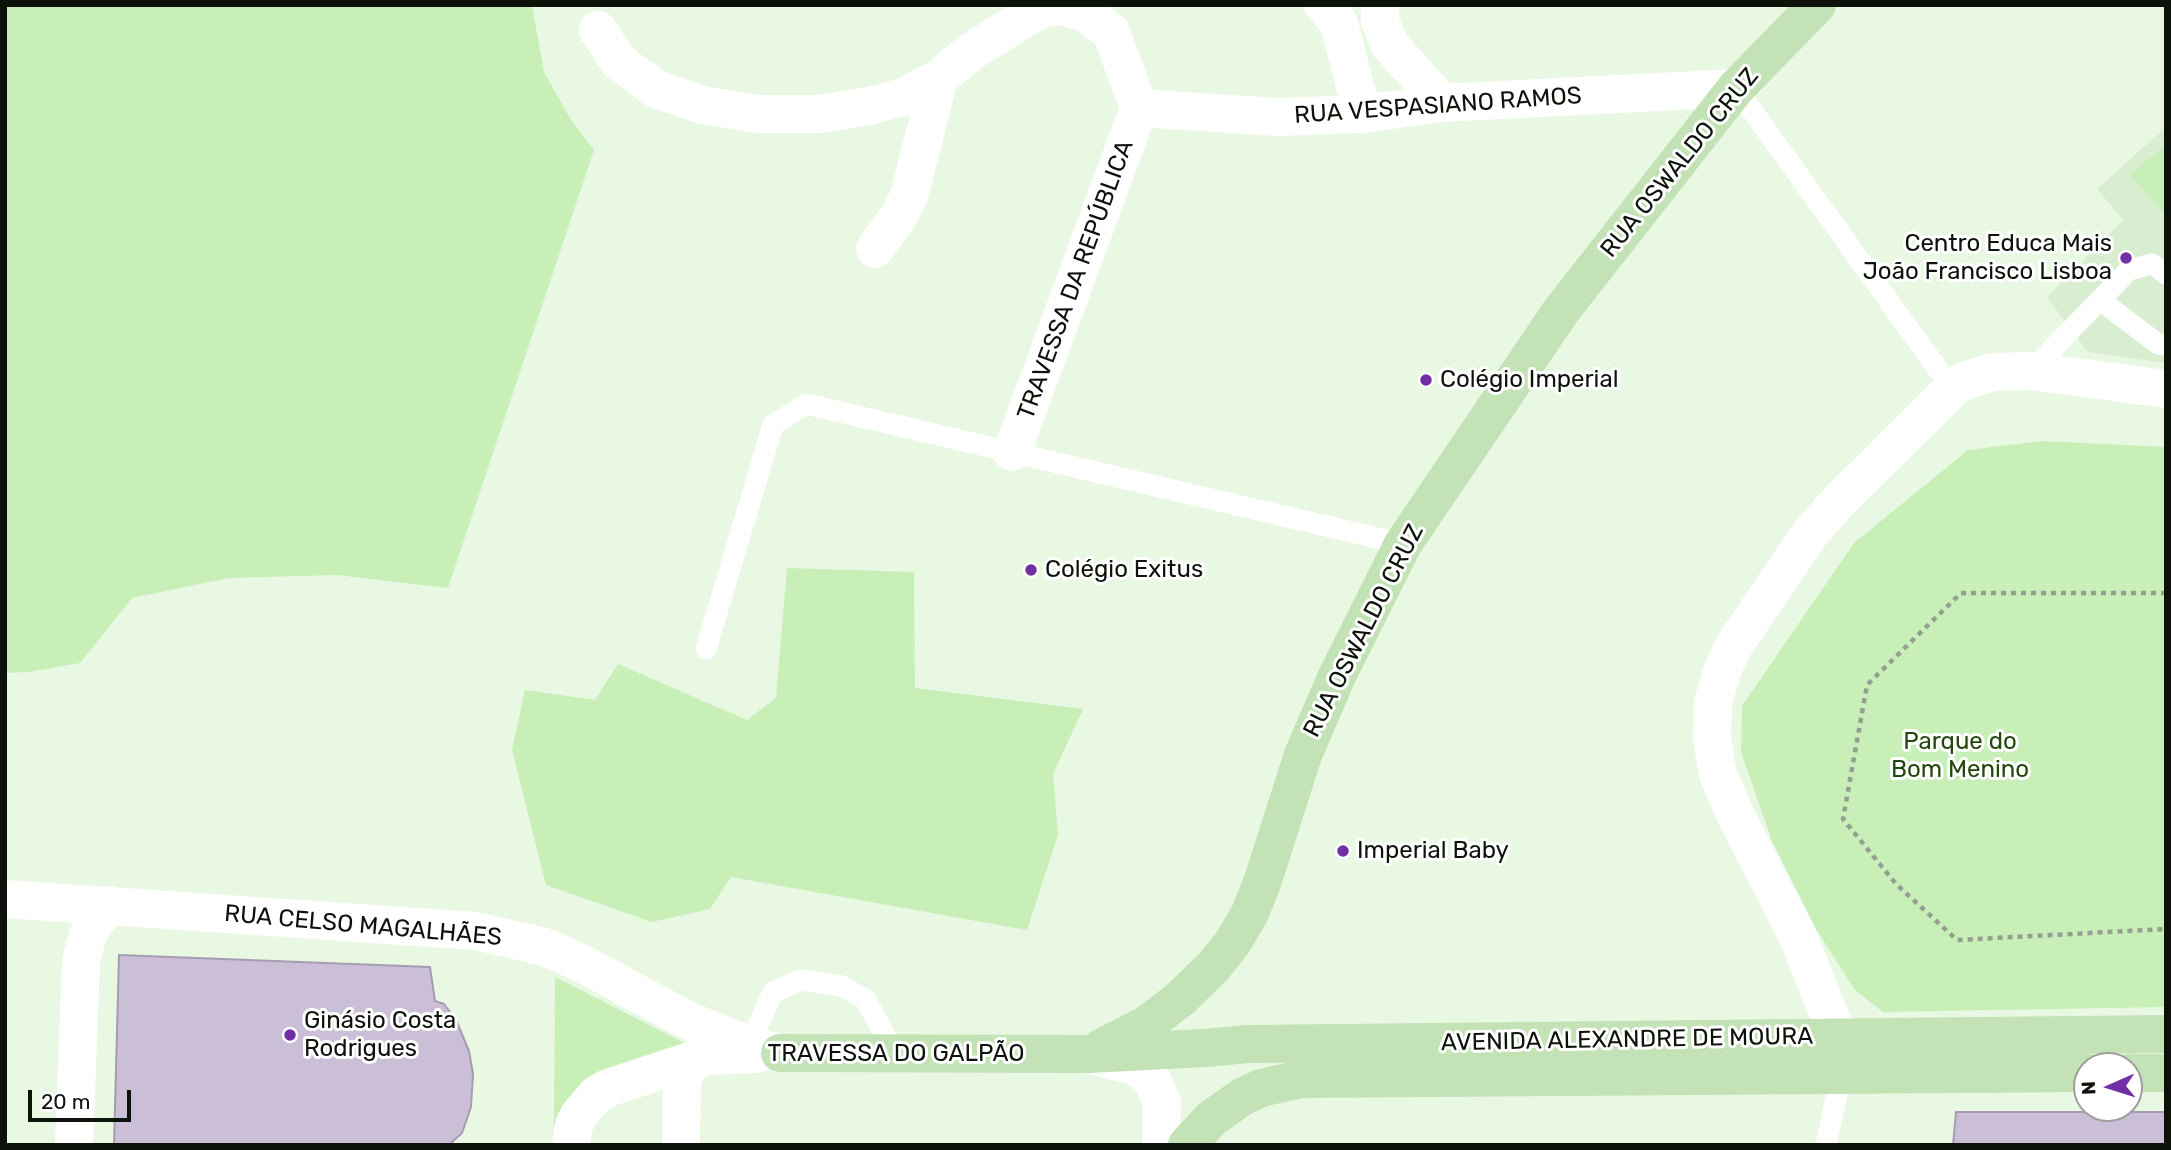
<!DOCTYPE html>
<meta charset="utf-8">
<style>
body{margin:0}
#map{position:relative;width:2171px;height:1150px;overflow:hidden;background:#e9f8e2;font-family:Rubik,sans-serif}
canvas{display:block}
.frame{position:absolute;inset:0;border:7px solid #0d120b;pointer-events:none}
.north{position:absolute;left:2073px;top:1052px;width:70px;height:70px;box-sizing:border-box;background:#fff;border:2px solid #9ea09d;border-radius:50%;rotate:267deg;font-size:19px;font-weight:700;line-height:28px;text-align:center;color:#0d120b}
.north::after{content:'';display:block;margin:auto;width:24px;height:32px;background:#722fa3;clip-path:polygon(50% 0,100% 100%,50% 72%,0 100%)}
.scale{position:absolute;left:28px;top:1090px;width:103px;height:32px;box-sizing:border-box;border:4px solid #0d120b;border-top:0;padding-left:9px;font-size:21px;line-height:24px;white-space:nowrap;color:#0d120b;-webkit-text-stroke:5px #fff;paint-order:stroke}
</style>
<div id="map">
<canvas width="2171" height="1150"></canvas>
<div class="frame"></div>
<div class="north">N</div>
<div class="scale">20 m</div>
</div>
<script>
const ctx = document.querySelector('canvas').getContext('2d');
ctx.lineJoin = 'round';
function fill(path, color) { ctx.fillStyle = color; ctx.fill(path, 'evenodd'); }
const shape = rows => new Path2D(rows.map(r => 'M' + r).join(''));
function strokePath(path, color, width, dash) { ctx.strokeStyle = color; ctx.lineWidth = width; ctx.lineCap = dash ? 'butt' : 'round'; ctx.setLineDash(dash || []); ctx.stroke(path); }
function write(font, color, halo, rows, align = 'center') {
  ctx.font = font + ' Rubik,sans-serif'; ctx.lineWidth = 6; ctx.setLineDash([]); ctx.textBaseline = 'middle'; ctx.strokeStyle = halo; ctx.fillStyle = color; for (const [text, x, y, turn = 0] of rows) {
    ctx.save(); ctx.translate(x, y); ctx.rotate((+turn || 0) * Math.PI / 180); ctx.textAlign = isNaN(turn) ? turn : align; if (halo) ctx.strokeText(text, 0, 0); ctx.fillText(text, 0, 0); ctx.restore();
  }
}
const built = shape([
 [2166,127,2166,363,2088,352,2047,297,2123,220,2097,189]
]);
const green = shape([
 [5,5,532,5,544,72,571,120,594,150,448,588,337,575,229,578,132,598,80,663,28,672,5,673],
 [2166,145,2166,215,2130,175],
 [2042,441,2166,447,2166,1007,1883,1012,1855,990,1816,929,1772,841,1741,752,1742,706,1854,543,1968,450],
 [787,568,914,572,915,688,1083,709,1053,774,1058,835,1027,930,731,877,710,909,652,922,546,885,512,750,525,690,595,700,618,664,747,720,776,698],
 [555,977,683,1042,675,1052,554,1127]
]);
const building = shape([
 [119,955,430,967,435,1001,444,1004,456,1020,469,1051,473,1074,471,1107,462,1133,449,1145,114,1145,119,955],
 [1956,1112,2166,1112,2166,1145,1953,1145,1956,1112]
]);
const path = shape([
 [2166,593,1961,593,1867,685,1843,819,1896,884,1957,940,2166,929]
]);
const lane = shape([
 [1736,88,1952,389],
 [2100,300,2158,344,2166,345],
 [2031,371,2129,270,2152,264,2166,274],
 [706,649,773,425,806,404,1403,544],
 [749,1045,773,992,801,980,842,986,866,1000,895,1054],
 [1826,1145,1841,1075]
]);
const street = shape([
 [1323,5,1339,23,1362,114],
 [1380,5,1380,21,1390,45,1442,103],
 [598,30,619,62,656,89,703,105,758,114,821,114,869,106,903,97,939,78,972,51,1025,18,1043,8,1062,6,1086,13,1111,32,1139,108],
 [1139,108,1278,117,1362,114,1442,103,1736,88],
 [875,249,900,214,909,196,939,78],
 [1012,452,1139,108],
 [1838,1037,1799,939,1734,812,1718,774,1712,739,1713,702,1723,669,1733,647,1809,535,1837,503,1952,389,1964,381,1993,372,2031,371,2166,389],
 [571,1145,574,1125,579,1115,596,1095,608,1088,705,1056]
]);
const secondary = shape([
 [5,899,476,931,545,947,579,962,689,1021,749,1045,780,1053],
 [1091,1055,1135,1066,1151,1078,1162,1102,1161,1145],
 [74,1145,81,962,87,937,98,918,111,905],
 [681,1145,682,1084,684,1074,694,1061,705,1056,757,1054]
]);
const primary = shape([
 [1101,1048,1146,1025,1180,999,1213,967,1233,942,1250,913,1263,880,1303,755,1337,676,1403,544,1561,311,1736,88,1817,5],
 [780,1053,1088,1054,1205,1048,1248,1044,2166,1034],
 [2129,1073,2166,1073],
 [1187,1145,1211,1119,1242,1097,1261,1088,1301,1079,2087,1073]
]);
const markers = [
 [2126,258,7,"#722fa3"],
 [1426,380,7,"#722fa3"],
 [1031,570,7,"#722fa3"],
 [1343,851,7,"#722fa3"],
 [290,1035,7,"#722fa3"]
];
const streetNames = [
 ["RUA VESPASIANO RAMOS",1438,106,-4],
 ["RUA OSWALDO CRUZ",1680,163,-51],
 ["TRAVESSA DA REPÚBLICA",1076,280,-70],
 ["RUA OSWALDO CRUZ",1364,631,-63],
 ["RUA CELSO MAGALHÃES",363,926,5],
 ["AVENIDA ALEXANDRE DE MOURA",1627,1040,-1],
 ["TRAVESSA DO GALPÃO",896,1054]
];
const poiNames = [
 ["Centro Educa Mais",2112,244,"right"],
 ["João Francisco Lisboa",2112,272,"right"],
 ["Colégio Imperial",1440,380],
 ["Colégio Exitus",1045,570],
 ["Imperial Baby",1357,851],
 ["Ginásio Costa",304,1021],
 ["Rodrigues",304,1049]
];
const parkNames = [
 ["Parque do",1960,742],
 ["Bom Menino",1960,770]
];
fill(built, '#d9edd1');
fill(green, '#c8efb7');
fill(building, '#cabfd6');
strokePath(building, '#a69cb1', 2);
strokePath(path, '#949f8f', 4.5, [5, 5]);
strokePath(lane, '#fff', 21);
strokePath(street, '#fff', 38);
strokePath(secondary, '#fff', 38);
strokePath(primary, '#c3e2b5', 38);
for (const [x, y, r, color] of markers) { const dot = new Path2D(); dot.arc(x, y, r, 0, 2 * Math.PI); ctx.fillStyle = color; ctx.fill(dot); strokePath(dot, '#fff', 2.5); }
write('24px', '#0d120b', '#fff', streetNames);
write('24px', '#0d120b', '#fff', poiNames, 'left');
write('24px', '#23480d', '#fff', parkNames);
</script>
